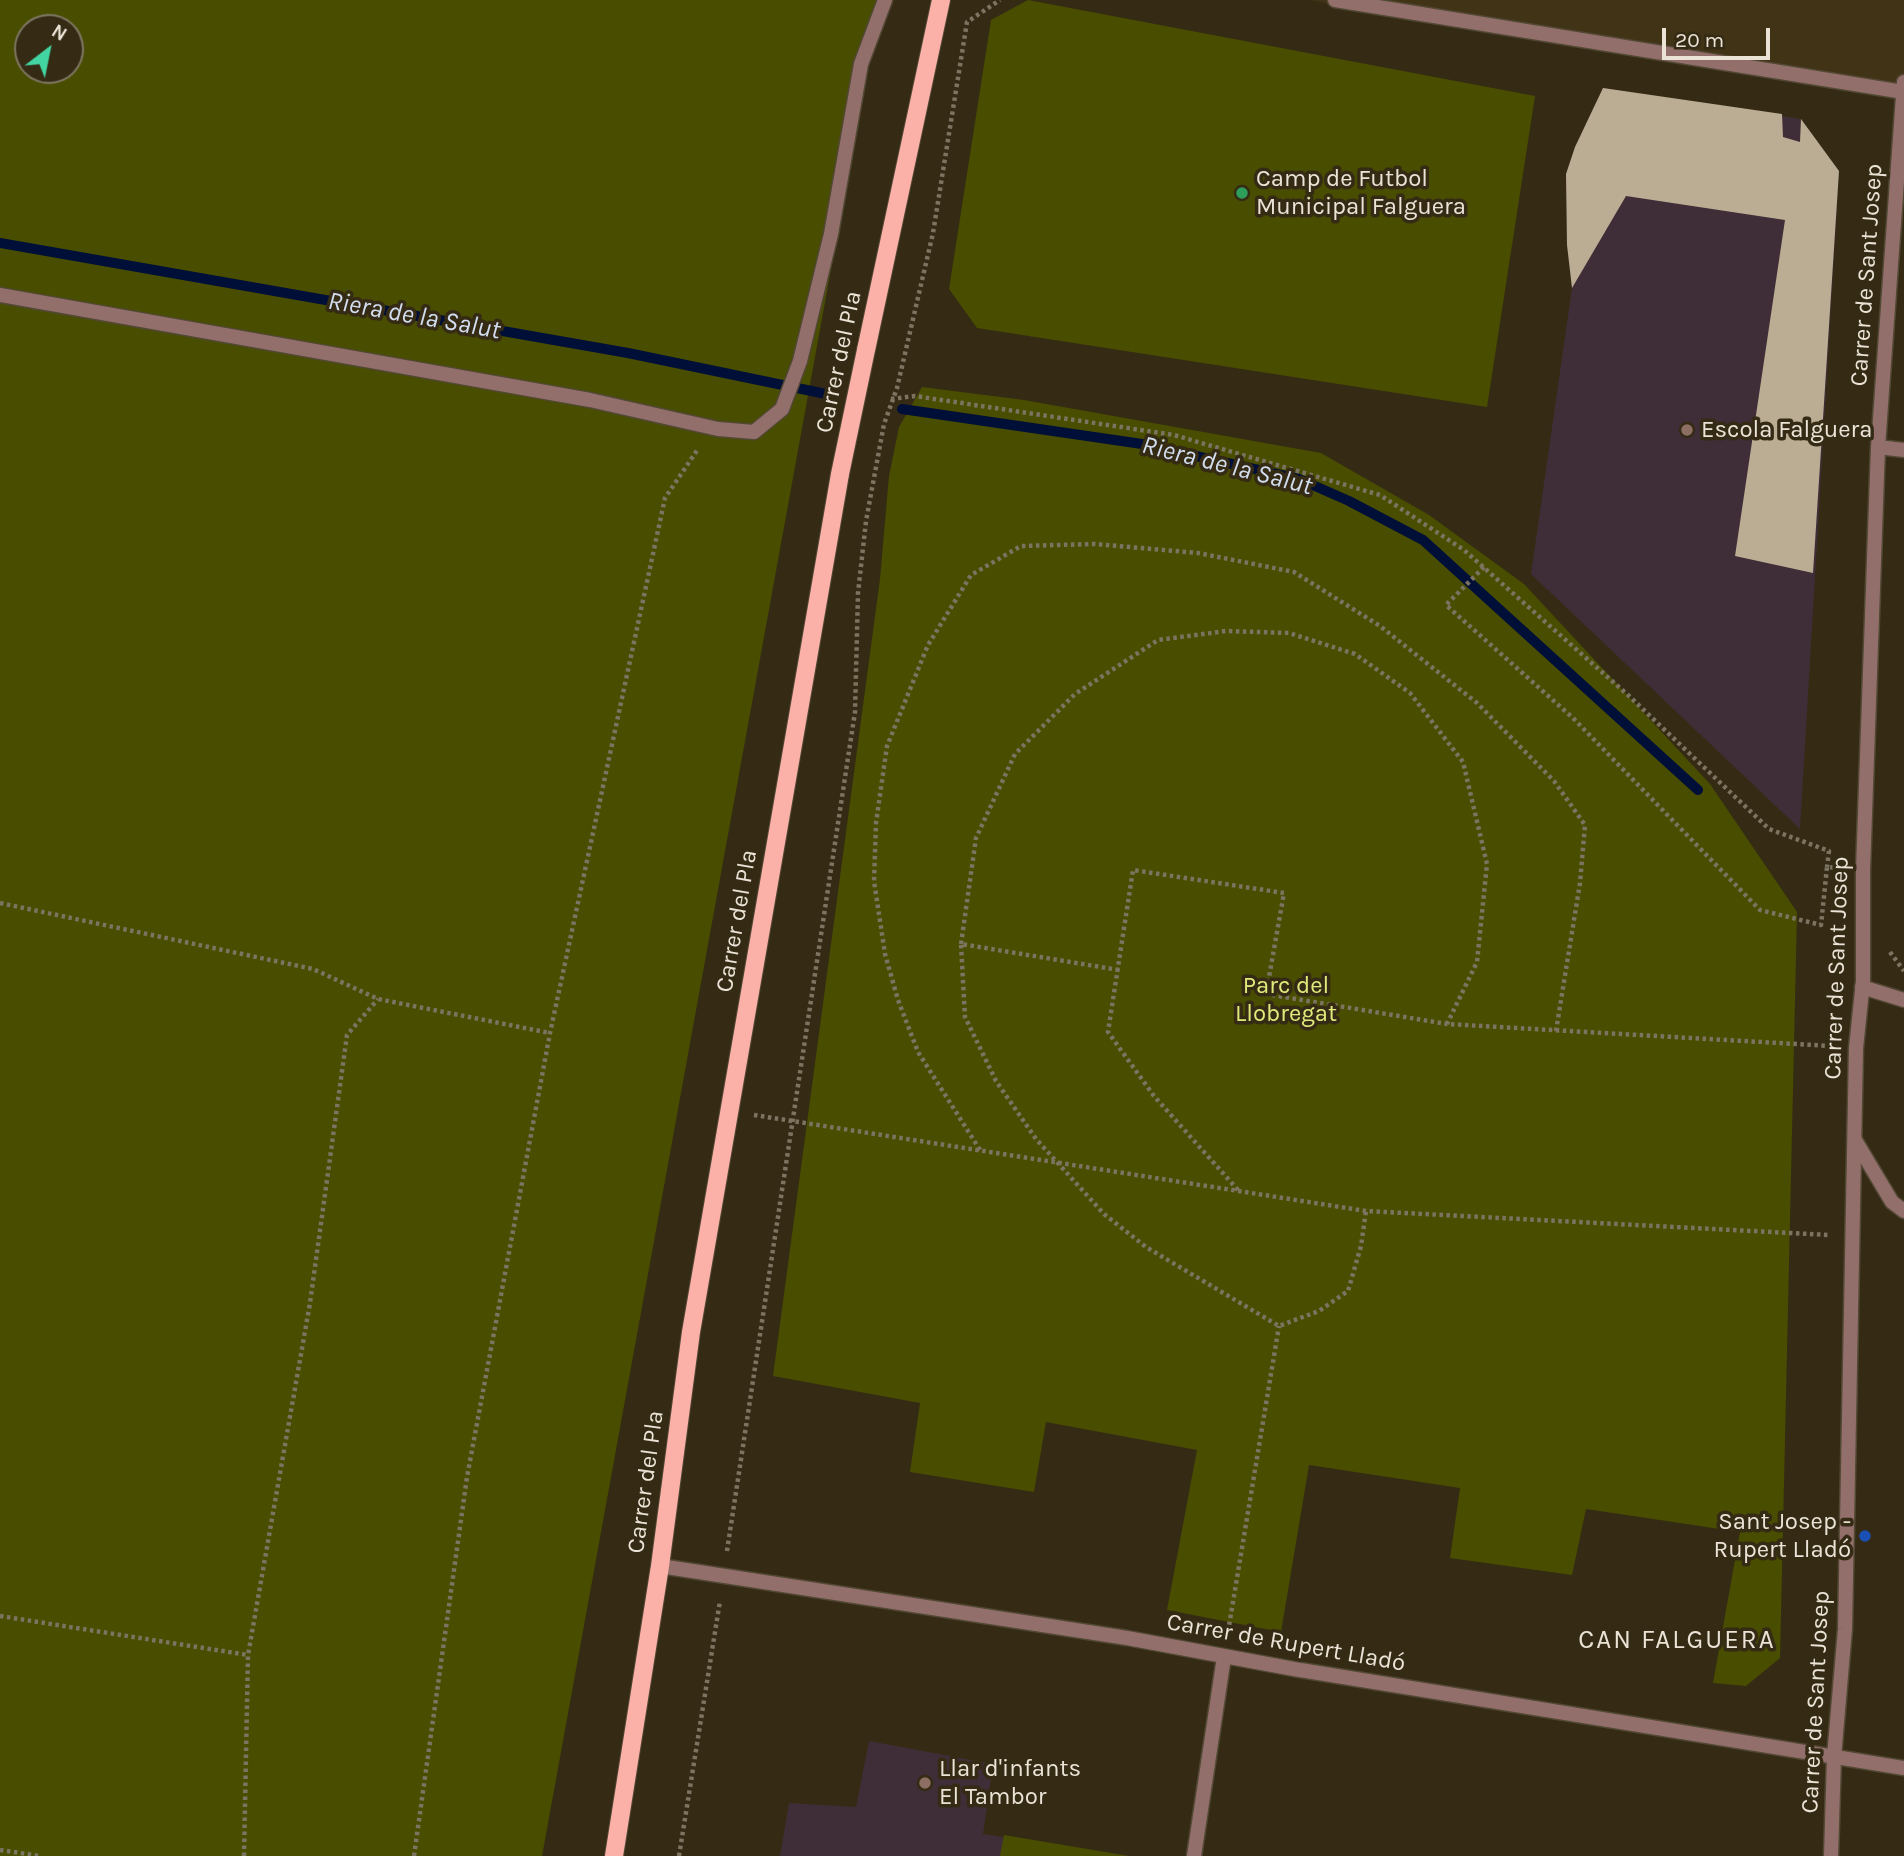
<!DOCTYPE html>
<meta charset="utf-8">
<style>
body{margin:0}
#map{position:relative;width:1904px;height:1856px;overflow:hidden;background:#352b15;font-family:Karla,sans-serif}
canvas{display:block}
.north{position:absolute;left:14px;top:14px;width:70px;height:70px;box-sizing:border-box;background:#352b15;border:2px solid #7d7562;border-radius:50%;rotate:32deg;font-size:19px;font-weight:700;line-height:28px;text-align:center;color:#eae3d6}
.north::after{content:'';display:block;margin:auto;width:24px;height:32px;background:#42d4a1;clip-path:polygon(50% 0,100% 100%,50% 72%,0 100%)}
.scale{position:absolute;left:1662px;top:28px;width:108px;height:32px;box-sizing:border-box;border:4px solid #eae3d6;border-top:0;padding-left:9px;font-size:21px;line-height:24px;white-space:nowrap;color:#eae3d6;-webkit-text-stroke:5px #352b15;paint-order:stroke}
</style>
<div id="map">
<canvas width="1904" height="1856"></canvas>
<div class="north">N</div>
<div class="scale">20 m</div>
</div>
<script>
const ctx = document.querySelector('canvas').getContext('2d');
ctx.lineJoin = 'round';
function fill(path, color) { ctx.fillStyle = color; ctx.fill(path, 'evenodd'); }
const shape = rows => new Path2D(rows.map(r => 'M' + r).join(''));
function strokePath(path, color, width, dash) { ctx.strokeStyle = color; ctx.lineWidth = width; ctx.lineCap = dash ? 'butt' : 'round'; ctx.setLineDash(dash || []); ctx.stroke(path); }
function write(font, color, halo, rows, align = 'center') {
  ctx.font = font + ' Karla,sans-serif'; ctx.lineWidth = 7; ctx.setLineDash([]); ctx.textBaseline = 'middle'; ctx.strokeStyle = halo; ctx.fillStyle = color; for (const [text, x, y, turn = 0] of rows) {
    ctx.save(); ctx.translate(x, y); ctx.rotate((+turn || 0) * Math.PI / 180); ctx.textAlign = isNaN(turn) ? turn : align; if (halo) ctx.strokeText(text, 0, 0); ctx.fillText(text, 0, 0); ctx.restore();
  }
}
const built = shape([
 [1308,0,1904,0,1904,92,1903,92]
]);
const education = shape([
 [1603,88,1801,119,1839,171,1800,829,1531,574,1572,288,1567,245,1566,174,1575,147],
 [869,1741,993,1764,983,1834,1129,1856,780,1856,789,1803,856,1807]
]);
const green = shape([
 [0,0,880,0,542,1856,0,1856],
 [28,28,70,28,70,70,28,70],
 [1028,0,1535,96,1487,407,977,328,949,289,991,20],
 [922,387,1024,400,1321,453,1429,515,1524,584,1710,784,1797,912,1780,1658,1746,1686,1713,1683,1740,1532,1586,1509,1572,1575,1450,1558,1460,1488,1309,1465,1281,1632,1167,1610,1197,1450,1046,1422,1034,1492,910,1472,920,1403,773,1376,880,579,889,476,899,427],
 [1004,1835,1129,1856,1000,1856]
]);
const stream = shape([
 [0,243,628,353,826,394],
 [902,409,1142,444,1299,479,1349,501,1423,540,1698,790]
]);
const building = shape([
 [1603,88,1782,114,1783,137,1800,142,1801,119,1839,171,1813,573,1735,556,1785,220,1626,196,1572,288,1567,245,1566,174,1575,147]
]);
const path = shape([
 [891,399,915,396,1174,435,1380,495,1464,550,1629,696,1769,829,1829,851,1827,867],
 [1484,567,1446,605,1573,718,1760,910,1821,925,1827,867,1838,868],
 [0,903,313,969,378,999,550,1033],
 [961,944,976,838,1015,754,1075,694,1158,640,1226,631,1289,633,1355,654,1410,693,1463,762,1487,864,1477,962,1447,1024,1831,1046],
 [1890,952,1904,971],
 [1119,970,961,944,965,1017,996,1081,1036,1139,1104,1214,1146,1247,1279,1326,1319,1311,1348,1291,1361,1246,1366,1211],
 [754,1115,1366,1211,1829,1235],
 [980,1150,918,1052,898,1000,885,954,874,881,876,823,887,746,928,645,971,575,1021,546,1095,544,1198,553,1294,572,1380,626,1477,703,1554,781,1585,825,1580,883,1556,1031],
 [1238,1190,1154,1096,1108,1032,1133,870,1284,893,1266,994,1447,1024],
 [727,1551,855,712,858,593,866,521,884,424,897,388,933,233,967,22,1000,0],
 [0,1616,248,1655],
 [1228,1632,1279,1326],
 [0,1850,40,1856],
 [244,1856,248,1655,310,1303,347,1035,378,999],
 [414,1856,467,1477,550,1033,665,498,698,449],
 [679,1856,720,1601]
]);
const service = shape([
 [0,295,590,400,718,429,754,432,782,409,800,361,831,234,861,64,885,0]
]);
const pedestrian = shape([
 [1855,1140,1892,1202,1904,1211]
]);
const minor = shape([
 [1878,447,1904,450],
 [1862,987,1904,1000],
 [660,1566,1127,1638,1294,1669,1904,1768],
 [1194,1856,1224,1657],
 [1831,1856,1834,1757,1845,1629,1856,1048,1863,981,1863,870,1878,447,1904,82]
]);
const tertiary = shape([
 [1335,0,1904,92]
]);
const primary = shape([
 [866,350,941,0],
 [614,1856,660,1566,691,1332,840,474]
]);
const primaryBridge = shape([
 [840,474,866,350]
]);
const markers = [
 [1242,193,7,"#2e9e5b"],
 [1687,430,7,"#8d6e63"],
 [1865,1536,7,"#1a4fb4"],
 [925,1783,7,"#8d6e63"]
];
const poiNames = [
 ["Camp de Futbol",1256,179],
 ["Municipal Falguera",1256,207],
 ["Escola Falguera",1701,430],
 ["Sant Josep -",1851,1522,"right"],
 ["Rupert Lladó",1851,1550,"right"],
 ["Llar d'infants",939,1769],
 ["El Tambor",939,1797]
];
const streetNames = [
 ["Carrer de Sant Josep",1867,275,-86],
 ["Carrer del Pla",839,362,-78],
 ["Carrer del Pla",737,921,-80],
 ["Carrer de Sant Josep",1837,968,-88],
 ["Carrer del Pla",646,1482,-82],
 ["Carrer de Rupert Lladó",1286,1643,10],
 ["Carrer de Sant Josep",1816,1702,-87]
];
const parkNames = [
 ["Parc del",1286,986],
 ["Llobregat",1286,1014]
];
const waterNames = [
 ["Riera de la Salut",414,316,10],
 ["Riera de la Salut",1227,466,14]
];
const neighbourhoodNames = [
 ["CAN FALGUERA",1677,1641]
];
fill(built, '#413316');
fill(education, '#3f2e37');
fill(green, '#494d00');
strokePath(stream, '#000f37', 10);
fill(building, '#baad93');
strokePath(service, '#524834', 17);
strokePath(pedestrian, '#524834', 17);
strokePath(minor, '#524834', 17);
strokePath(tertiary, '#524834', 17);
strokePath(primary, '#524834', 20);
strokePath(path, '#7c7361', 4.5, [3.5, 3.5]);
strokePath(service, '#936f6b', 14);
strokePath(pedestrian, '#936f6b', 14);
strokePath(minor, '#936f6b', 14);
strokePath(tertiary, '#936f6b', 14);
strokePath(primary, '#fbb0a8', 18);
strokePath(primaryBridge, '#524834', 20, []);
strokePath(primaryBridge, '#fbb0a8', 18);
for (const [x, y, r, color] of markers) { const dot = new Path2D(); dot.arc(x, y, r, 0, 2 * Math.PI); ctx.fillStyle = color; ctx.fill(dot); strokePath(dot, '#352b15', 2.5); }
write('24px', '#eae3d6', '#352b15', poiNames, 'left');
write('24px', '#eae3d6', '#352b15', streetNames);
write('24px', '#e0ea7b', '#352b15', parkNames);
write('italic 26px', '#d2ddef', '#352b15', waterNames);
ctx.letterSpacing = '2px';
write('26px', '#eae3d6', '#352b15', neighbourhoodNames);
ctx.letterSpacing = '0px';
</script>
